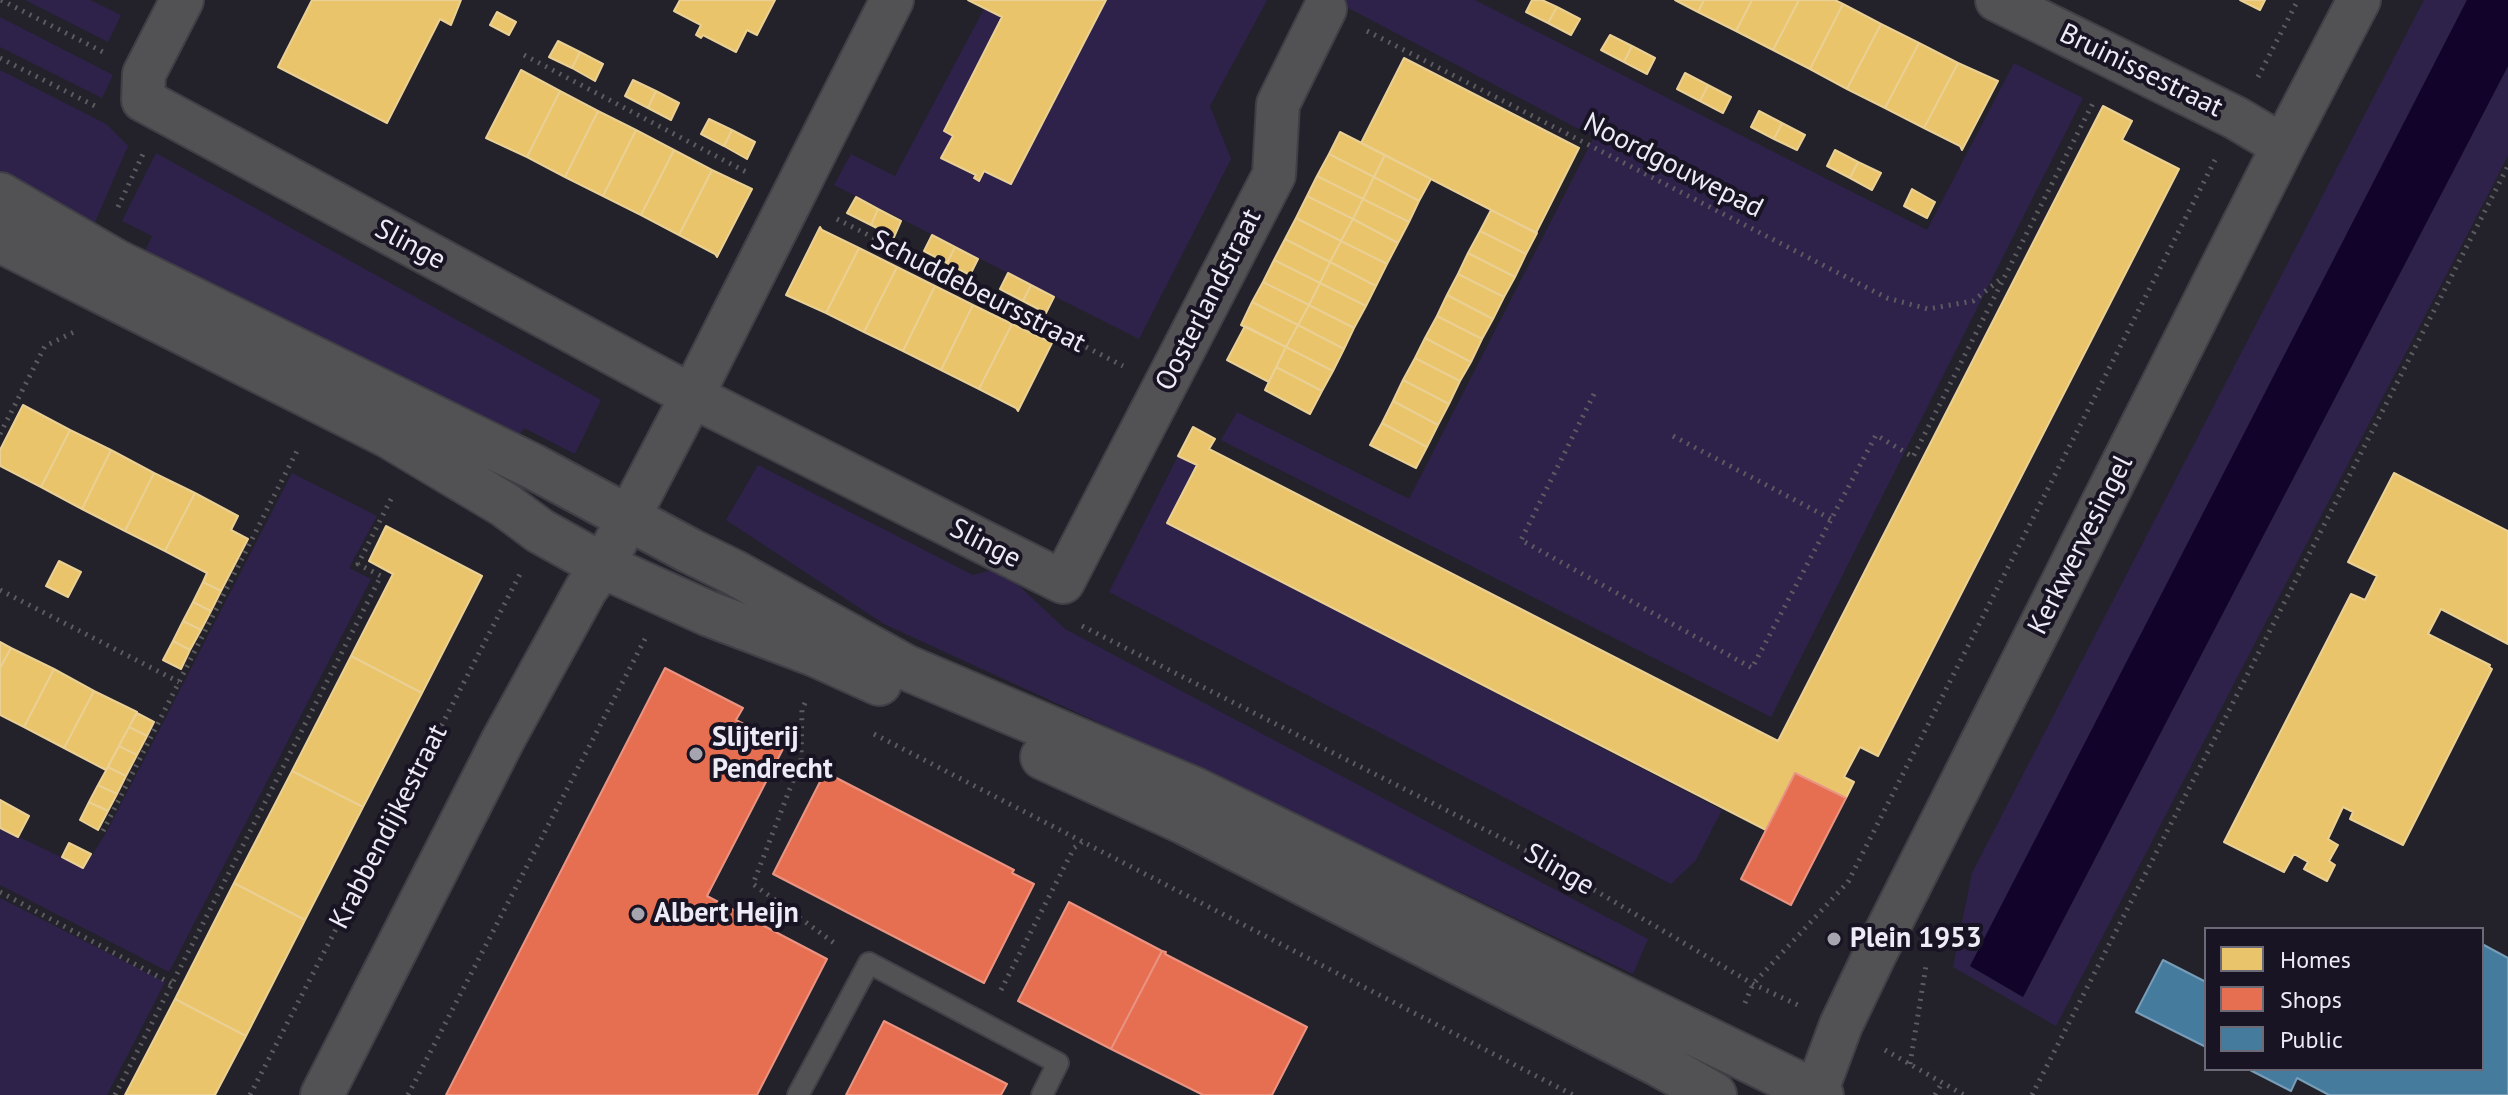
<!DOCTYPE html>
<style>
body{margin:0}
#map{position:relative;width:2508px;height:1095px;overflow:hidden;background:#23222a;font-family:"PT Sans",sans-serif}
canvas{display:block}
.legend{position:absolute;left:2204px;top:927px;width:280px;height:144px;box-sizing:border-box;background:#181423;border:2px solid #6d6a77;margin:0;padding:10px 14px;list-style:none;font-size:24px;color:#edebf6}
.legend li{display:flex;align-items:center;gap:16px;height:40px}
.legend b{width:40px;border:2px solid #6d6a77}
</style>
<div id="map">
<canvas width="2508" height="1095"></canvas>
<ul class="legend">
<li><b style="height:22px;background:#e9c46a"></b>Homes</li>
<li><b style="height:22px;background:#e76f51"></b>Shops</li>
<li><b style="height:22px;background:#457b9d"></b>Public</li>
</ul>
</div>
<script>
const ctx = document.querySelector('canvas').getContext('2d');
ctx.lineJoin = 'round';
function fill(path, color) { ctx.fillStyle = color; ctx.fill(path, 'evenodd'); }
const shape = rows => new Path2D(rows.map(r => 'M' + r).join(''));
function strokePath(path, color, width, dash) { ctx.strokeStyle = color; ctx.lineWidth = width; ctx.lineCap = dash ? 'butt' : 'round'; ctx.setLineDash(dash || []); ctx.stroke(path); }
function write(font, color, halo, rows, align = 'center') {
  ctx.font = font + ' "PT Sans",sans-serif'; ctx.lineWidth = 8; ctx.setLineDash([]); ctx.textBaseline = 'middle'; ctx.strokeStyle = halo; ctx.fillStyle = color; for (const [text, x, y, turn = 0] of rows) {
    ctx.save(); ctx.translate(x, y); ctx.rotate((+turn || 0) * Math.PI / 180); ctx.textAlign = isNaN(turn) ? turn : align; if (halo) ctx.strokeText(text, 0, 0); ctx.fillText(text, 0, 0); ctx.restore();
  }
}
const green = shape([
 [25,0,90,0,121,15,108,42],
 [1106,0,1267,0,1210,106,1231,159,1139,339,834,185,851,154,895,176,984,9,1002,17,944,130,953,136,942,158,976,175,974,178,979,181,984,171,1011,184],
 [1333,0,1475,0,1927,230,2014,63,2083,98,1771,717,1221,440,1237,412,1409,499,1594,137],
 [2424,0,2467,0,1971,967,2023,997,2508,66,2508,156,2056,1026,1953,967,1972,873],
 [0,17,113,75,102,98,0,47],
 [0,70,106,124,128,146,92,229,0,178],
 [156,153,601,400,575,454,524,428,511,448,142,257,152,236,122,221],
 [1178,456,1197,465,1168,524,1722,810,1696,860,1671,884,1109,592],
 [758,465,973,575,1000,568,1065,629,1648,939,1633,974,1239,787,884,624,726,520],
 [292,473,377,516,349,568,371,579,169,972,0,885,0,828,84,868,106,833],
 [0,898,165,982,107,1095,0,1095]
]);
const water = shape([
 [2467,0,2508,0,2508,66,2023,997,1970,966]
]);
const homes = shape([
 [312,0,461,0,451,25,440,19,387,123,278,67,312,0],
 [680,0,775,0,757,35,747,30,736,52,703,35,701,38,696,35,701,25,674,11,680,0],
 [968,0,1106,0,1011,184,984,171,979,181,974,178,976,175,941,158,953,136,944,131,1002,17,968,0],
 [1532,0,1542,0,1557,7,1548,23,1526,12,1532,0],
 [1675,0,1704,0,1698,12,1675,0],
 [1704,0,1752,0,1736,31,1698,12,1704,0],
 [1752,0,1799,0,1773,50,1736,31,1752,0],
 [1799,0,1835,0,1843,4,1810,69,1773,50,1799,0],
 [2240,0,2265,0,2260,10,2240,0],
 [1843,4,1881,24,1847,89,1810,69,1843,4],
 [1557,7,1580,19,1571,35,1548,23,1557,7],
 [497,12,516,22,509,35,490,25,497,12],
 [1881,24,1919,43,1885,108,1847,89,1881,24],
 [1610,35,1632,46,1624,62,1601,50,1610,35],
 [558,41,580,52,572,68,549,57,558,41],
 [1919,43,1958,63,1924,128,1885,108,1919,43],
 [1632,46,1655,58,1647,74,1624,62,1632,46],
 [580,52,603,64,595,81,572,68,580,52],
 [1404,58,1579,148,1536,233,1361,143,1404,58],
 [1958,63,1998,81,1962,150,1960,146,1924,128,1958,63],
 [521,70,560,91,527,157,486,138,521,70],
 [1685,73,1708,85,1700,101,1677,89,1685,73],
 [633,80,656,91,648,108,625,96,633,80],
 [1708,85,1731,97,1723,113,1700,101,1708,85],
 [560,91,598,111,565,177,527,157,560,91],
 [656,91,679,103,671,120,648,108,656,91],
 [2103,106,2132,121,2122,140,2179,169,1878,756,1860,747,1844,777,1854,782,1846,798,1795,773,1766,830,1167,523,1197,465,1178,456,1193,427,1215,439,1209,449,1778,741,2103,106],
 [598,111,636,130,603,196,565,177,598,111],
 [1759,111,1782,123,1774,139,1751,127,1759,111],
 [709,119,732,130,724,146,701,134,709,119],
 [1782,123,1805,135,1797,150,1774,139,1782,123],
 [636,130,674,150,641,215,603,196,636,130],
 [732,130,755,142,747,159,724,146,732,130],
 [1340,132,1385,155,1374,177,1329,154,1340,132],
 [674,150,712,170,679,235,641,215,674,150],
 [1835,150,1858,162,1850,178,1827,166,1835,150],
 [1329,154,1374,177,1363,199,1317,176,1329,154],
 [1385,155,1431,179,1419,201,1374,177,1385,155],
 [1858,162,1881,173,1872,190,1850,178,1858,162],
 [712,170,752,189,717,257,715,254,679,235,712,170],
 [1317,176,1363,199,1353,219,1307,196,1317,176],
 [1374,177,1419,201,1409,222,1363,199,1374,177],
 [1912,189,1935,202,1927,218,1904,206,1912,189],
 [1307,196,1353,219,1341,241,1296,218,1307,196],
 [856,197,878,209,871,225,847,213,856,197],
 [1363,199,1409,222,1398,243,1353,219,1363,199],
 [878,209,901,221,894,237,871,225,878,209],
 [1491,210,1537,233,1526,254,1480,231,1491,210],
 [1296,218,1341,241,1330,262,1285,239,1296,218],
 [1353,219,1398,243,1387,264,1341,241,1353,219],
 [820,227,822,230,859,248,826,313,786,295,820,227],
 [1480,231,1526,254,1515,277,1468,253,1480,231],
 [932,235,955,247,947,263,924,251,932,235],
 [1285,239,1330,262,1320,283,1274,260,1285,239],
 [1341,241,1387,264,1376,286,1330,262,1341,241],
 [955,247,978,259,970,275,947,263,955,247],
 [859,248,897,267,864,332,826,313,859,248],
 [1468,253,1515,277,1504,297,1458,274,1468,253],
 [1274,260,1320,283,1309,305,1263,282,1274,260],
 [1330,262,1376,286,1366,306,1320,283,1330,262],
 [897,267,935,286,903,351,864,332,897,267],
 [1008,273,1031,285,1023,301,1000,289,1008,273],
 [1458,274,1504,297,1493,319,1447,295,1458,274],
 [1263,282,1309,305,1298,325,1252,302,1263,282],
 [1320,283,1366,306,1354,328,1309,305,1320,283],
 [1031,285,1054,297,1046,313,1023,301,1031,285],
 [935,286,973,305,941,370,903,351,935,286],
 [1447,295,1493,319,1482,339,1437,316,1447,295],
 [1252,302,1298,325,1286,347,1241,325,1252,302],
 [973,305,1012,324,979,389,941,370,973,305],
 [1309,305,1354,328,1344,349,1298,325,1309,305],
 [1437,316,1482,339,1471,362,1425,338,1437,316],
 [1012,324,1052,343,1018,411,1016,408,979,389,1012,324],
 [1298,325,1344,349,1333,371,1286,347,1298,325],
 [1245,326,1286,347,1269,382,1227,360,1245,326],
 [1425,338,1471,362,1460,381,1415,358,1425,338],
 [1286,347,1333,371,1322,391,1276,367,1286,347],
 [1415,358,1460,381,1449,404,1403,380,1415,358],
 [1276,367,1322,391,1310,414,1265,390,1276,367],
 [1403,380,1449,404,1438,425,1393,401,1403,380],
 [1393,401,1438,425,1427,447,1382,423,1393,401],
 [23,405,70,430,41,487,0,466,0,450,23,405],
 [1382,423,1427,447,1416,468,1370,445,1382,423],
 [70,430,111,450,82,509,41,487,70,430],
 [111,450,154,473,125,531,82,509,111,450],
 [154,473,195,493,165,551,125,531,154,473],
 [2394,473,2508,531,2508,644,2441,609,2428,634,2490,665,2489,667,2492,669,2403,845,2350,819,2353,812,2343,807,2328,839,2338,845,2329,861,2335,865,2327,881,2304,869,2308,862,2294,854,2284,872,2224,842,2351,594,2365,600,2377,576,2348,562,2394,473],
 [195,493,238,516,231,530,248,539,221,591,203,582,207,573,165,551,195,493],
 [386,526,482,576,422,693,351,656,393,574,369,561,386,526],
 [59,561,81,572,68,597,46,586,59,561],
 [203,582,221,591,211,611,193,602,203,582],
 [193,602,211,611,201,630,183,621,193,602],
 [183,621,201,630,190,650,173,641,183,621],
 [173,641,190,650,181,669,163,660,173,641],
 [0,642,11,648,0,668,0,642],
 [11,648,54,669,24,727,0,715,0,668,11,648],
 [351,656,422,693,363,807,292,771,351,656],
 [54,669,94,691,64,748,24,727,54,669],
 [94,691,137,712,106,770,64,748,94,691],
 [137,713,154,722,147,736,129,727,137,713],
 [129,727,147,736,137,755,119,746,129,727],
 [119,746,137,755,126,776,108,767,119,746],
 [108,767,126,776,117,794,98,785,108,767],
 [292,771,363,807,305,920,234,883,292,771],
 [98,785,117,794,108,811,89,802,98,785],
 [0,800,29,816,18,837,0,828,0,800],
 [89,802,108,811,98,830,80,820,89,802],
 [69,843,91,854,83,868,62,857,69,843],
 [234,883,305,920,246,1036,175,999,234,883],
 [175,999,246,1036,215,1095,125,1095,175,999]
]);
const shops = shape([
 [665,668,743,708,736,720,785,745,707,896,827,959,757,1095,446,1095,665,668],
 [825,772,1014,870,1012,873,1034,884,984,983,773,874,825,772],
 [1795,773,1846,798,1791,905,1741,879,1795,773],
 [1069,902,1162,951,1111,1049,1018,1001,1069,902],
 [1162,951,1166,952,1165,954,1307,1027,1272,1095,1203,1095,1111,1049,1162,951],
 [884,1021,1007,1084,1001,1095,846,1095,884,1021]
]);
const public = shape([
 [2482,944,2508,958,2508,1095,2329,1095,2297,1078,2291,1091,2248,1069,2482,1069,2482,944],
 [2163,960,2206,982,2206,1047,2136,1012,2163,960]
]);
const path = shape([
 [1,0,103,52],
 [1367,31,1887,298,1928,309,1973,301,2002,278],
 [524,55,750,174],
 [0,58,97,107],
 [2258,77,2298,0],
 [118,207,143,154],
 [837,219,1123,366],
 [1594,394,1521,540,1752,668,1876,435,1913,457,2094,101],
 [0,434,45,346,74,332],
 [1673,436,1831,519],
 [0,590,179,682],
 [1082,626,1537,856,1753,984,1798,1005],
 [805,703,802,709,801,760,753,884,837,945],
 [874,734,1573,1095],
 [103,831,299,447],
 [0,892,172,984],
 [1001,990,1074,848,1082,842],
 [1745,1003,1753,984,1848,882,2215,160],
 [1885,1050,1964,1095],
 [1910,1064,1926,966],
 [115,1095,381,576,358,564,393,495],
 [250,1095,520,574],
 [408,1095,646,637],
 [1935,1095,1942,1083],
 [2032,1095,2508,166]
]);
const service = shape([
 [798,1095,869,963,1058,1063,1042,1095]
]);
const minor = shape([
 [182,0,144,74,143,100,692,396,1063,582,1274,175,1278,104,1325,9],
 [1997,0,2236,118,2283,146],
 [322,1095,503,740,586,589,603,566,692,396,892,0],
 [1815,1095,1841,1025,1876,952,2283,146,2359,0]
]);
const tertiary = shape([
 [0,195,116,262,532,466,690,551,733,572,905,667,1195,790,1821,1095],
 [0,240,388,435,505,505,540,531,603,566,707,613,815,654,879,683],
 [1043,757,1185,822,1659,1064,1714,1095]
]);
const markers = [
 [696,754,8,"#a6a5af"],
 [638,914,8,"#a6a5af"],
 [1834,939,8,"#a6a5af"]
];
const streetNames = [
 ["Bruinissestraat",2141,71,26],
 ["Noordgouwepad",1673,166,27],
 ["Slinge",410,245,28],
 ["Schuddebeursstraat",978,292,27],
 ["Oosterlandstraat",1209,300,-63],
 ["Slinge",985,544,27],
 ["Kerkwervesingel",2081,545,-63],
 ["Krabbendijkestraat",389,827,-63],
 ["Slinge",1559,870,30]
];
const poiNames = [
 ["Slijterij",712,738],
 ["Pendrecht",712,770],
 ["Albert Heijn",654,914],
 ["Plein 1953",1850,939]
];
fill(green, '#2e224b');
fill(water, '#11032a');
fill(homes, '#e9c46a');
strokePath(homes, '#ead094', 2);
fill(shops, '#e76f51');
strokePath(shops, '#e99482', 2);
fill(public, '#457b9d');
strokePath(public, '#779db8', 2);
strokePath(service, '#403f46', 24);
strokePath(minor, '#403f46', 46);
strokePath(tertiary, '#403f46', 48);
strokePath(path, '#5c5b60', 5, [2, 6]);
strokePath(service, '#525255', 20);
strokePath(minor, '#525255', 42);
strokePath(tertiary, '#525255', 44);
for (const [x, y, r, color] of markers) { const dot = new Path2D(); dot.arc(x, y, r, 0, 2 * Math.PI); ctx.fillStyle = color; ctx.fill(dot); strokePath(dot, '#181423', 3); }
write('28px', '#edebf6', '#181423', streetNames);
write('bold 28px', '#edebf6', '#181423', poiNames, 'left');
</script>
